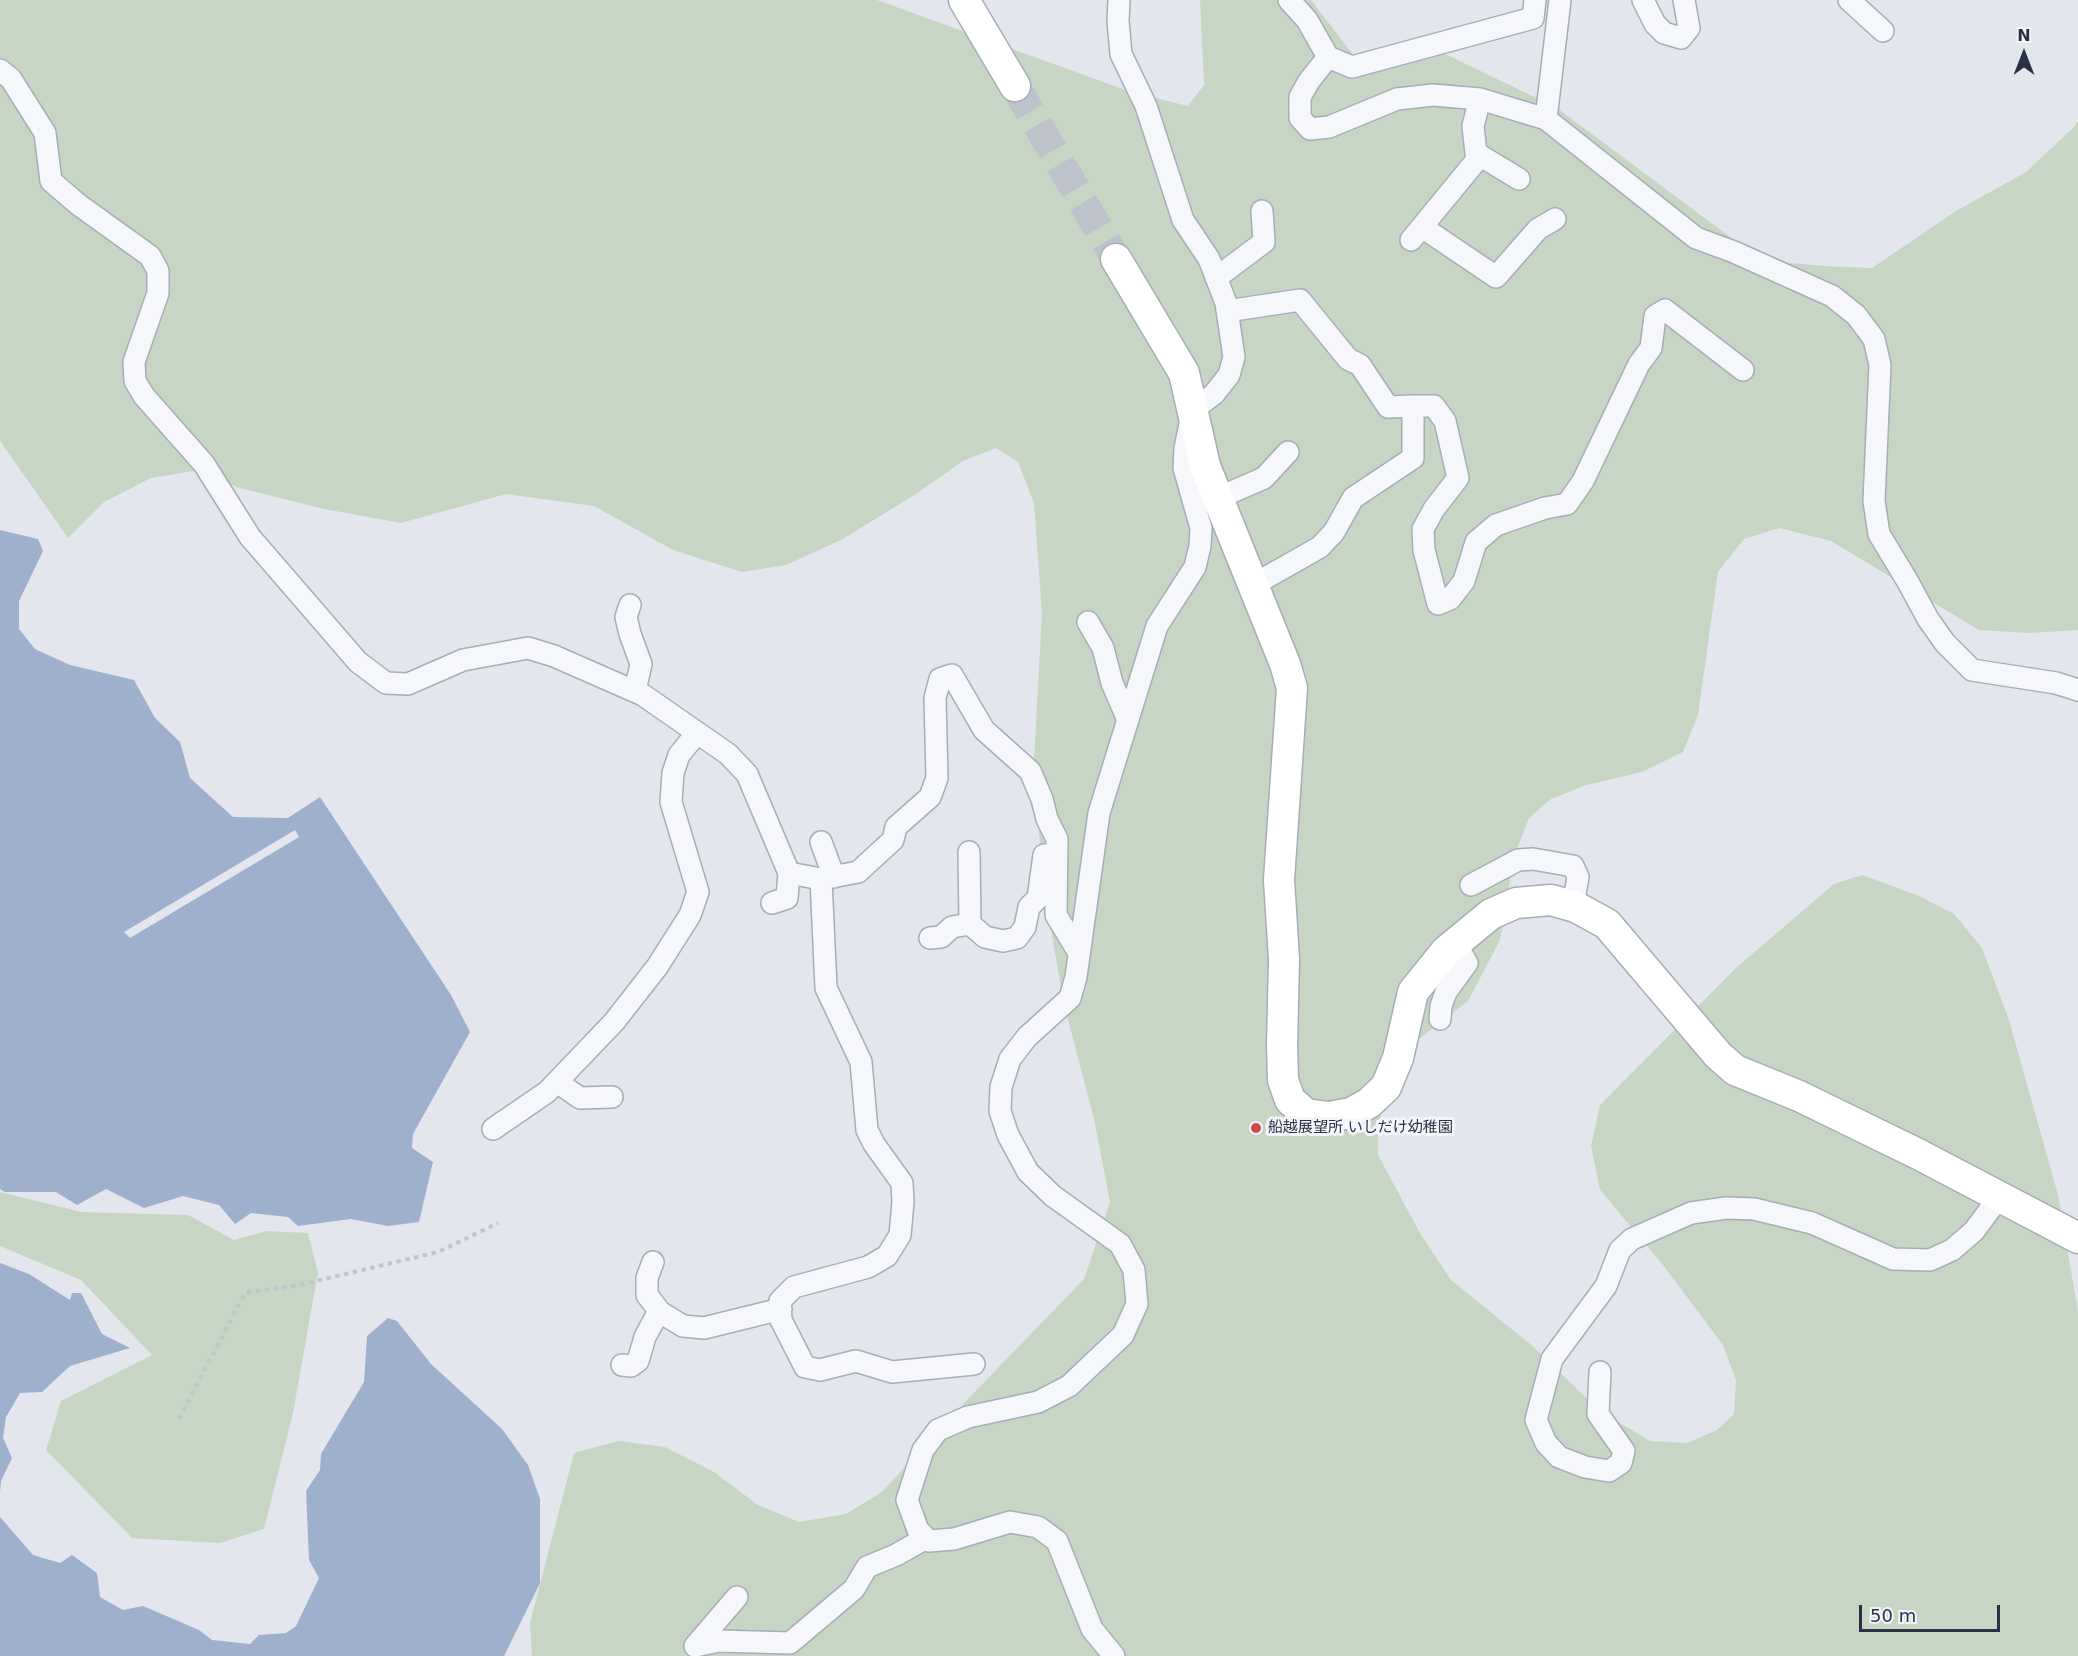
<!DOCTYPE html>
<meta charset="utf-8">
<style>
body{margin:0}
#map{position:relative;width:2078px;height:1656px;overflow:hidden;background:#e3e6ec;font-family:"DejaVu Sans",sans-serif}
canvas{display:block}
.north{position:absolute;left:1994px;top:24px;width:60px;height:60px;-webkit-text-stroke:4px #f3f5f9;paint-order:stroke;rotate:0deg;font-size:16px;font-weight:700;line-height:24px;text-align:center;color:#2a3145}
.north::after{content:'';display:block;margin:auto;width:21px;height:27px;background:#2a3145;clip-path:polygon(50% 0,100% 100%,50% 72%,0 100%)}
.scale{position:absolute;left:1859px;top:1605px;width:141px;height:27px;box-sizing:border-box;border:3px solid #2a3145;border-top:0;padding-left:8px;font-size:18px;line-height:21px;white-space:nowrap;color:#2a3145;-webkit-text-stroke:4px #f3f5f9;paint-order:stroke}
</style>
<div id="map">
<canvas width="2078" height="1656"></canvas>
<div class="north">N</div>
<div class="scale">50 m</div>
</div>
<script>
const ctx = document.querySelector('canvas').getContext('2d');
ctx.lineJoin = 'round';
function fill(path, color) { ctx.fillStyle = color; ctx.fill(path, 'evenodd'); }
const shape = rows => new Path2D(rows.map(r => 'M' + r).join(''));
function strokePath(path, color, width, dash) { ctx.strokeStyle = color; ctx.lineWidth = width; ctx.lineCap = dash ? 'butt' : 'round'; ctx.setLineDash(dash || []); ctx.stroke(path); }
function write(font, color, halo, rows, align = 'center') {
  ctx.font = font + ' "DejaVu Sans","Noto Sans JP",sans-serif'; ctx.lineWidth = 6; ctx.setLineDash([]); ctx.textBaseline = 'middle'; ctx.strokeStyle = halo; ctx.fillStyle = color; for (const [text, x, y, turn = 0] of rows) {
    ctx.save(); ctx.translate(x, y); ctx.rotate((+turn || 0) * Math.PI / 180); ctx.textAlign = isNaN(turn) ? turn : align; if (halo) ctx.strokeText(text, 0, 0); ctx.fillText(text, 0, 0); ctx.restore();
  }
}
const green = shape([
 [0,0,877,0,1134,93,1188,106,1204,85,1200,0,1311,0,1355,57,1437,50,1557,108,1738,243,1777,262,1825,266,1872,268,1956,211,2026,172,2073,128,2078,121,2078,630,2030,633,1979,630,1831,541,1779,528,1744,539,1718,572,1698,715,1683,752,1642,772,1586,785,1551,799,1529,818,1515,853,1500,940,1468,1001,1406,1049,1391,1075,1378,1127,1378,1155,1420,1233,1451,1280,1530,1344,1600,1411,1650,1441,1687,1443,1717,1430,1734,1414,1736,1380,1723,1345,1663,1265,1600,1190,1591,1146,1600,1105,1737,967,1834,884,1862,875,1917,895,1954,914,1982,948,2009,1020,2058,1195,2078,1311,2078,1656,532,1656,530,1623,574,1453,618,1441,665,1447,714,1472,758,1505,799,1522,846,1514,882,1492,965,1402,1084,1279,1110,1202,1094,1119,1064,1004,1048,913,1033,778,1042,613,1034,503,1018,462,996,448,963,461,916,494,841,540,786,565,742,572,673,550,594,506,506,494,401,523,324,509,236,487,200,470,151,478,104,502,68,538,0,441],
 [0,1192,82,1212,188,1215,234,1240,267,1231,308,1233,318,1272,293,1413,264,1529,220,1543,132,1538,46,1450,61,1401,152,1355,81,1280,0,1246]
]);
const water = shape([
 [0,530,38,539,43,551,19,601,19,629,35,649,70,665,134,680,155,718,180,742,190,778,233,817,288,818,320,797,451,995,470,1032,413,1134,412,1148,433,1162,419,1222,388,1226,351,1219,298,1226,288,1217,251,1213,235,1224,219,1205,183,1196,144,1208,106,1189,77,1205,56,1192,5,1192,0,1189],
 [0,1263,29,1274,70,1300,72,1293,81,1293,102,1334,130,1348,70,1366,42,1392,20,1393,6,1417,3,1438,12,1458,1,1481,0,1492],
 [388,1318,397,1321,431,1364,502,1429,528,1465,540,1499,540,1583,504,1656,0,1656,0,1517,33,1555,60,1563,72,1555,97,1573,100,1597,123,1610,143,1606,199,1630,212,1640,250,1644,259,1635,286,1633,296,1626,319,1578,309,1560,306,1491,320,1470,321,1454,364,1382,367,1336]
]);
const pier = shape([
 [295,830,299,837,130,938,124,932]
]);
const secondaryTunnel = shape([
 [1015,86,1116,259]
]);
const path = shape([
 [179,1419,245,1293,299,1285,438,1252,498,1223]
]);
const street = shape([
 [1289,0,1307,20,1328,57,1352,67,1533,18,1535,0],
 [1643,0,1655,24,1664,33,1681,38,1689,28,1684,0],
 [1849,0,1883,31],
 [1328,57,1309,81,1300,97,1300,118,1310,129,1329,127,1397,99,1433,95,1480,99,1546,119,1696,238,1734,252,1832,296,1856,315,1874,339,1880,365,1874,501,1879,534,1908,582,1928,619,1945,643,1972,670,2056,683,2078,690],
 [0,70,11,79,45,133,51,181,79,205,150,256,158,271,158,293,134,362,135,381,144,396,204,464,250,537,358,662,386,683,408,684,463,660,528,648,554,656,643,695,728,754,747,774,789,873],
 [1480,99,1473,126,1476,153,1519,179],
 [1546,119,1560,0],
 [1422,227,1496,277,1538,229,1555,219],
 [1411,240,1480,156],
 [1216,278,1264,242,1262,211],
 [1227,311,1300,300,1348,359,1360,365,1388,407,1413,406],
 [1218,498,1264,478,1288,452],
 [1253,585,1320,547,1334,532,1353,498,1413,458,1413,406,1434,406,1445,421,1458,478,1434,509,1423,529,1424,550,1438,604,1450,599,1464,581,1476,542,1496,525,1545,508,1567,504,1583,481,1639,364,1651,348,1655,316,1665,310,1743,370],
 [630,605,626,617,630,634,641,664,635,691],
 [1088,622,1103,648,1112,683,1128,720],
 [821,842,834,877],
 [969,852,970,924,985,937,1003,941,1017,938,1025,927,1029,907,1038,898,1044,855,1057,855],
 [821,879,826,988,861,1062,867,1130,874,1144,902,1183,903,1202,900,1235,887,1256,868,1267,794,1287,780,1301,781,1320,805,1367,820,1370,856,1361,892,1372,974,1364],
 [1471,885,1518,860,1533,859,1573,866,1578,877,1573,906],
 [772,903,787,898,789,873,821,879,858,872,893,840,896,827,930,797,937,778,935,698,940,679,952,675,984,730,1030,771,1042,799,1047,819,1057,839,1056,915,1079,953],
 [930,938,941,937,952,927,970,924],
 [1440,1019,1441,1006,1446,992,1467,963,1455,943],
 [557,1082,580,1098,612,1097],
 [493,1129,547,1092,614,1022,657,967,690,915,698,892,671,802,673,773,679,755,697,733],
 [653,1262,647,1278,647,1295,660,1312,683,1326,704,1328,781,1309],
 [622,1365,631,1366,638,1361,645,1337,659,1311],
 [1600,1372,1598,1414,1624,1451,1621,1463,1609,1471,1585,1467,1559,1457,1546,1443,1536,1420,1552,1359,1606,1286,1620,1250,1632,1239,1691,1213,1726,1208,1754,1209,1812,1223,1893,1259,1930,1260,1952,1250,1974,1231,2000,1196],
 [737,1597,695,1646,719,1641,790,1643,854,1589,867,1567,896,1555,926,1538],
 [1114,1656,1092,1629,1057,1541,1038,1527,1010,1522,954,1539,929,1541,918,1530,907,1500,923,1450,938,1430,968,1417,1038,1402,1069,1386,1123,1335,1137,1304,1134,1270,1120,1244,1053,1196,1028,1172,1008,1135,1000,1111,1001,1087,1010,1059,1027,1037,1070,998,1076,977,1099,813,1157,626,1195,567,1200,546,1201,528,1184,468,1185,448,1193,410,1214,394,1229,375,1234,357,1226,303,1209,259,1183,220,1146,106,1121,54,1118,21,1119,0]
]);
const secondary = shape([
 [964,0,1015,86],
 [1116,259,1184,373,1205,466,1285,664,1292,688,1279,880,1284,959,1282,1046,1283,1080,1290,1100,1306,1114,1329,1117,1351,1113,1369,1103,1386,1087,1398,1058,1413,992,1446,951,1491,914,1516,903,1551,900,1576,907,1607,924,1718,1055,1735,1070,1799,1096,1918,1154,2078,1238]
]);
const markers = [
 [1256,1128,6,"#d2474e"]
];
const poiNames = [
 ["船越展望所 いしだけ幼稚園",1268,1128]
];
fill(green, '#c7d6c4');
fill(water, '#9eb0cc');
fill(pier, '#e3e6ec');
strokePath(secondaryTunnel, '#bec2cb', 30, [30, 15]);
strokePath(street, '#a8acb7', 24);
strokePath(secondary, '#a8acb7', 33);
strokePath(path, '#c1c4cb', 4, [4.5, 4.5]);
strokePath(street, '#f6f7fa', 21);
strokePath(secondary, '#fff', 30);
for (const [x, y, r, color] of markers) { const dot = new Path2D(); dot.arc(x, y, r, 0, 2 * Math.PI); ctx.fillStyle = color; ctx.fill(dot); strokePath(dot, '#f3f5f9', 2); }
write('15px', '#2a3145', '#f3f5f9', poiNames, 'left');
</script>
